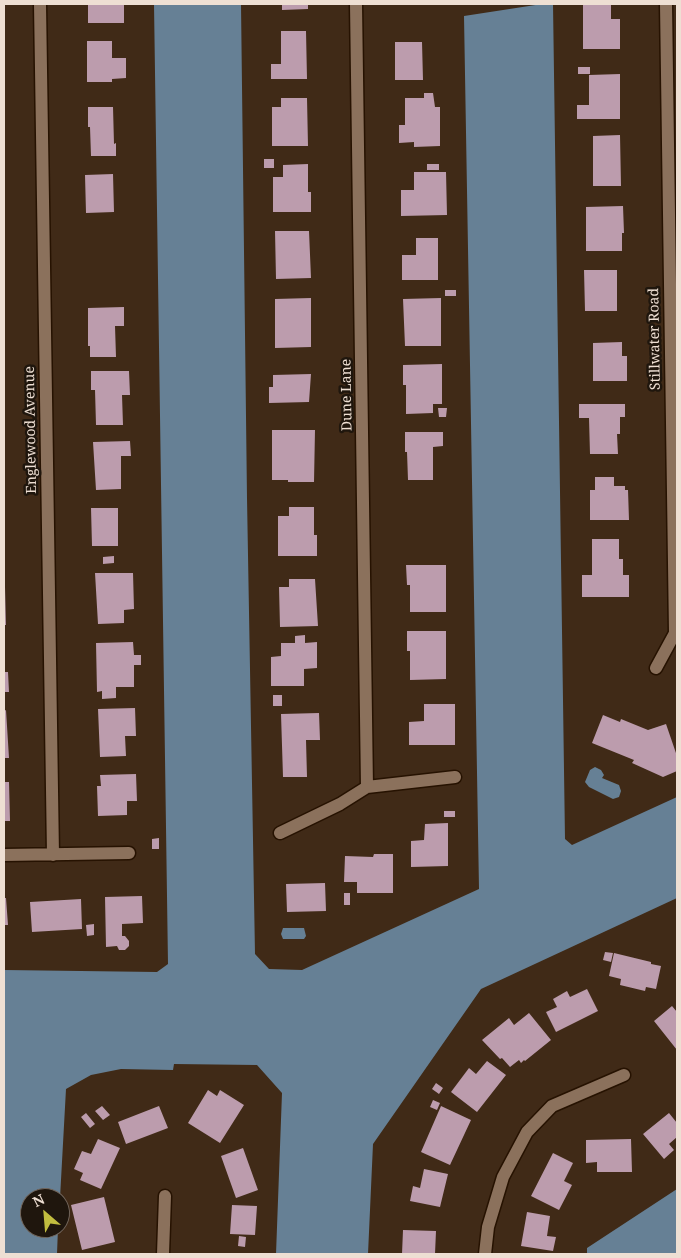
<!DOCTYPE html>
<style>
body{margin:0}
#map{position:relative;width:681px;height:1258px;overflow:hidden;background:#402a17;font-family:"Noto Serif",serif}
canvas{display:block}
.frame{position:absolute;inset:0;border:5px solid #eedfd3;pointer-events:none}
.north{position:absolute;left:20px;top:1188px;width:50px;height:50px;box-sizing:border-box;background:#1f160d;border:1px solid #72665c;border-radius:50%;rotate:333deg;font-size:14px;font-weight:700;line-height:20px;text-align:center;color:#eedfd3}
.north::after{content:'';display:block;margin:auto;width:18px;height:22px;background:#c2bd3f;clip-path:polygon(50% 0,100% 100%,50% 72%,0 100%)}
</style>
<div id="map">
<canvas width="681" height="1258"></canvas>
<div class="frame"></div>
<div class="north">N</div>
</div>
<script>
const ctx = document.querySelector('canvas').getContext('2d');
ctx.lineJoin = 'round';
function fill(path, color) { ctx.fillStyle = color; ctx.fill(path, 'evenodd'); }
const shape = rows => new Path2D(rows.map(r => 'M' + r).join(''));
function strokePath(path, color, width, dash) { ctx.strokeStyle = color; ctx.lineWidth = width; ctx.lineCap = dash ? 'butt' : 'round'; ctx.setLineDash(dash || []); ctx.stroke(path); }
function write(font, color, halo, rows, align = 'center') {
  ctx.font = font + ' "Noto Serif",serif'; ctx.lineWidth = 5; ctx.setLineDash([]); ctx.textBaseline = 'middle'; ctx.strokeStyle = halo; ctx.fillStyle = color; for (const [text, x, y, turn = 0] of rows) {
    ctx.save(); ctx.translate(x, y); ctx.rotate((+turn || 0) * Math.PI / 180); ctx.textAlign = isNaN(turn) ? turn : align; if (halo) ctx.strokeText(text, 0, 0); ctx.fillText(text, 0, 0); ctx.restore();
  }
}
const water = shape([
 [154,4,241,4,247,498,255,954,269,969,302,970,479,889,464,16,542,4,553,4,565,839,572,845,677,797,677,898,481,989,373,1144,368,1254,276,1254,282,1093,257,1065,174,1064,173,1070,121,1069,91,1075,66,1089,60,1198,30,1198,30,1228,58,1228,57,1254,4,1254,4,970,157,972,168,964],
 [595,767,601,770,604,775,602,778,619,785,621,791,619,797,613,799,589,787,585,782,590,770],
 [283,928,304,928,306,936,304,939,283,939,281,934],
 [677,1189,677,1254,587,1254,587,1248]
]);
const building = shape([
 [88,4,124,4,124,23,88,23],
 [282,4,308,4,308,9,282,10],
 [583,4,611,4,611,19,620,19,620,49,583,49],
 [281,31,306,31,307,79,271,79,271,64,281,64],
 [87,41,112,41,112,58,126,58,126,78,112,79,112,82,87,82],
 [395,42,422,42,423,80,395,80],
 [578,67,590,67,590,74,578,74],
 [620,74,620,119,577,119,577,105,589,105,589,75],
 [424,93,433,93,435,107,440,107,440,146,414,147,414,142,399,143,399,125,405,125,405,98,424,98],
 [281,98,307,98,308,146,272,146,272,107,281,107],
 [88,107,113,107,114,144,116,143,116,156,91,156,90,127,88,127],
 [620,135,621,186,593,186,593,136],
 [264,159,274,159,274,168,264,168],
 [308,164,308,192,311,192,311,212,273,212,273,177,283,177,283,165],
 [427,164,439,164,439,170,427,170],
 [414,172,446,172,447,215,401,216,401,190,414,190],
 [113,174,114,212,86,213,85,175],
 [623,206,624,233,622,233,622,251,586,251,586,207],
 [275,231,309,231,311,278,276,279],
 [416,238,438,238,438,280,402,280,402,255,416,255],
 [584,270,617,270,617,311,585,311],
 [445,290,456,290,456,296,445,296],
 [311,298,311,347,275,348,275,299],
 [441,298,441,346,405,346,403,299],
 [124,307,124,326,115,326,116,357,90,357,90,346,88,346,88,308],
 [622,342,622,356,627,356,627,381,593,381,593,343],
 [442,364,442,404,433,404,433,413,406,414,406,385,403,385,403,365],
 [91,371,129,371,130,395,122,395,123,425,96,425,95,390,91,390],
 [311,374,309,402,269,403,269,387,273,387,273,375],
 [579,404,625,404,625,417,620,417,620,434,617,434,618,454,590,454,589,418,579,418],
 [438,408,447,408,446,417,439,417],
 [272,430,315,430,314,482,288,482,288,480,272,480],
 [405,432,443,432,443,446,433,447,433,480,408,480,407,452,405,452],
 [130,441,131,456,121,456,121,489,96,490,93,442],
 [595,477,614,477,614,486,625,486,625,490,628,490,629,520,590,520,590,490,595,490],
 [289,507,314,507,314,535,317,535,317,556,278,556,278,516,289,516],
 [91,508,118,508,118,546,92,546],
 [592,539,619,539,619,559,623,559,623,575,629,575,629,597,582,597,582,575,592,575],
 [114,556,114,563,103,564,103,557],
 [406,565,446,565,446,612,410,612,410,585,407,585],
 [95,573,133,573,134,609,124,610,124,623,98,624],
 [289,579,315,579,318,626,280,627,279,587,289,587],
 [4,587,5,587,6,625,4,625],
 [407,631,446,631,446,679,410,680,410,651,407,651],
 [305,635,305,643,317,642,317,668,304,669,304,686,271,686,271,657,281,656,281,643,295,643,295,636],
 [133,642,134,655,141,655,141,665,134,665,134,687,116,687,116,698,102,699,102,691,97,692,96,643],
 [4,667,5,667,5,672,8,672,9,692,4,692],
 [273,695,282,695,282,706,273,706],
 [424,704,455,704,455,745,409,745,409,722,424,721],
 [135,708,136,736,125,736,126,756,100,757,98,709],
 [6,710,9,758,4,758,4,711],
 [319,713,320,740,306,740,307,777,283,777,281,714],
 [603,715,620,722,621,719,648,730,666,724,677,756,677,771,663,777,632,763,634,760,592,743],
 [136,774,137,801,127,801,127,815,98,816,97,786,101,786,100,775],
 [4,782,9,782,10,821,4,821],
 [444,811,455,811,455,817,444,817],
 [448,823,448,866,411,867,411,841,424,840,425,824],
 [159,838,159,849,152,849,152,839],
 [374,854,393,854,393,893,357,893,357,882,344,882,345,856,373,857],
 [325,883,326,911,287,912,286,884],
 [344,893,350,893,350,905,344,905],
 [142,896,143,923,122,924,122,936,125,936,129,941,129,946,125,950,119,950,117,946,106,947,105,897],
 [4,898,6,898,8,925,4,925],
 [81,899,82,929,32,932,30,902],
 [94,924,94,935,87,936,86,925],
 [605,952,613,953,611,962,603,960],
 [614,953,651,962,651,964,661,966,656,989,646,987,645,991,620,985,621,979,609,976],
 [587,989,598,1011,556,1032,546,1012,557,1007,553,999,567,991,570,997],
 [672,1006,677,1012,677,1050,654,1021],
 [529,1013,551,1040,525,1061,524,1060,521,1063,519,1060,510,1067,502,1058,500,1059,482,1040,509,1018,514,1025],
 [487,1061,506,1075,477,1112,451,1092,469,1068,476,1074],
 [436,1083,443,1088,439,1094,432,1089],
 [208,1090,217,1096,220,1090,244,1105,220,1143,188,1123],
 [433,1100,440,1103,437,1110,430,1107],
 [102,1106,110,1115,103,1120,95,1111],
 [159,1106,168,1128,126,1144,118,1122],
 [441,1106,471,1120,450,1165,421,1152],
 [86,1113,95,1124,90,1128,81,1117],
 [669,1113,677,1123,677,1137,669,1144,674,1150,664,1159,643,1134],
 [98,1139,120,1148,101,1189,80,1180,83,1173,74,1169,82,1151,91,1154],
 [631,1139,632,1172,597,1172,597,1162,586,1163,586,1140],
 [243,1148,258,1190,236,1198,221,1156],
 [553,1153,573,1163,564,1181,572,1185,559,1210,531,1196],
 [424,1169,448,1174,440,1207,410,1201,413,1186,420,1188],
 [104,1197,115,1242,82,1250,71,1205],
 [232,1205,257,1206,255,1235,230,1234],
 [527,1212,550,1216,547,1236,556,1237,553,1251,521,1246],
 [403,1230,436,1231,435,1254,402,1254],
 [239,1236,246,1237,245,1247,238,1246]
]);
const minor = shape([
 [40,4,53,855],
 [356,4,367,787],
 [656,668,675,633,666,4],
 [280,833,340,804,367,787,455,777],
 [4,855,129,853],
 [163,1254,165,1196],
 [485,1254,488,1227,503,1177,527,1132,552,1106,624,1075]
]);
const streetNames = [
 ["Stillwater Road",655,339,-91],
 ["Dune Lane",347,395,-91],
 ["Englewood Avenue",31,430,-91]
];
fill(water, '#668095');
fill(building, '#bc9cad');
strokePath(minor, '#261201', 15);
strokePath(minor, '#8b715c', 12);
write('14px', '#eedfd3', '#1f160d', streetNames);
</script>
